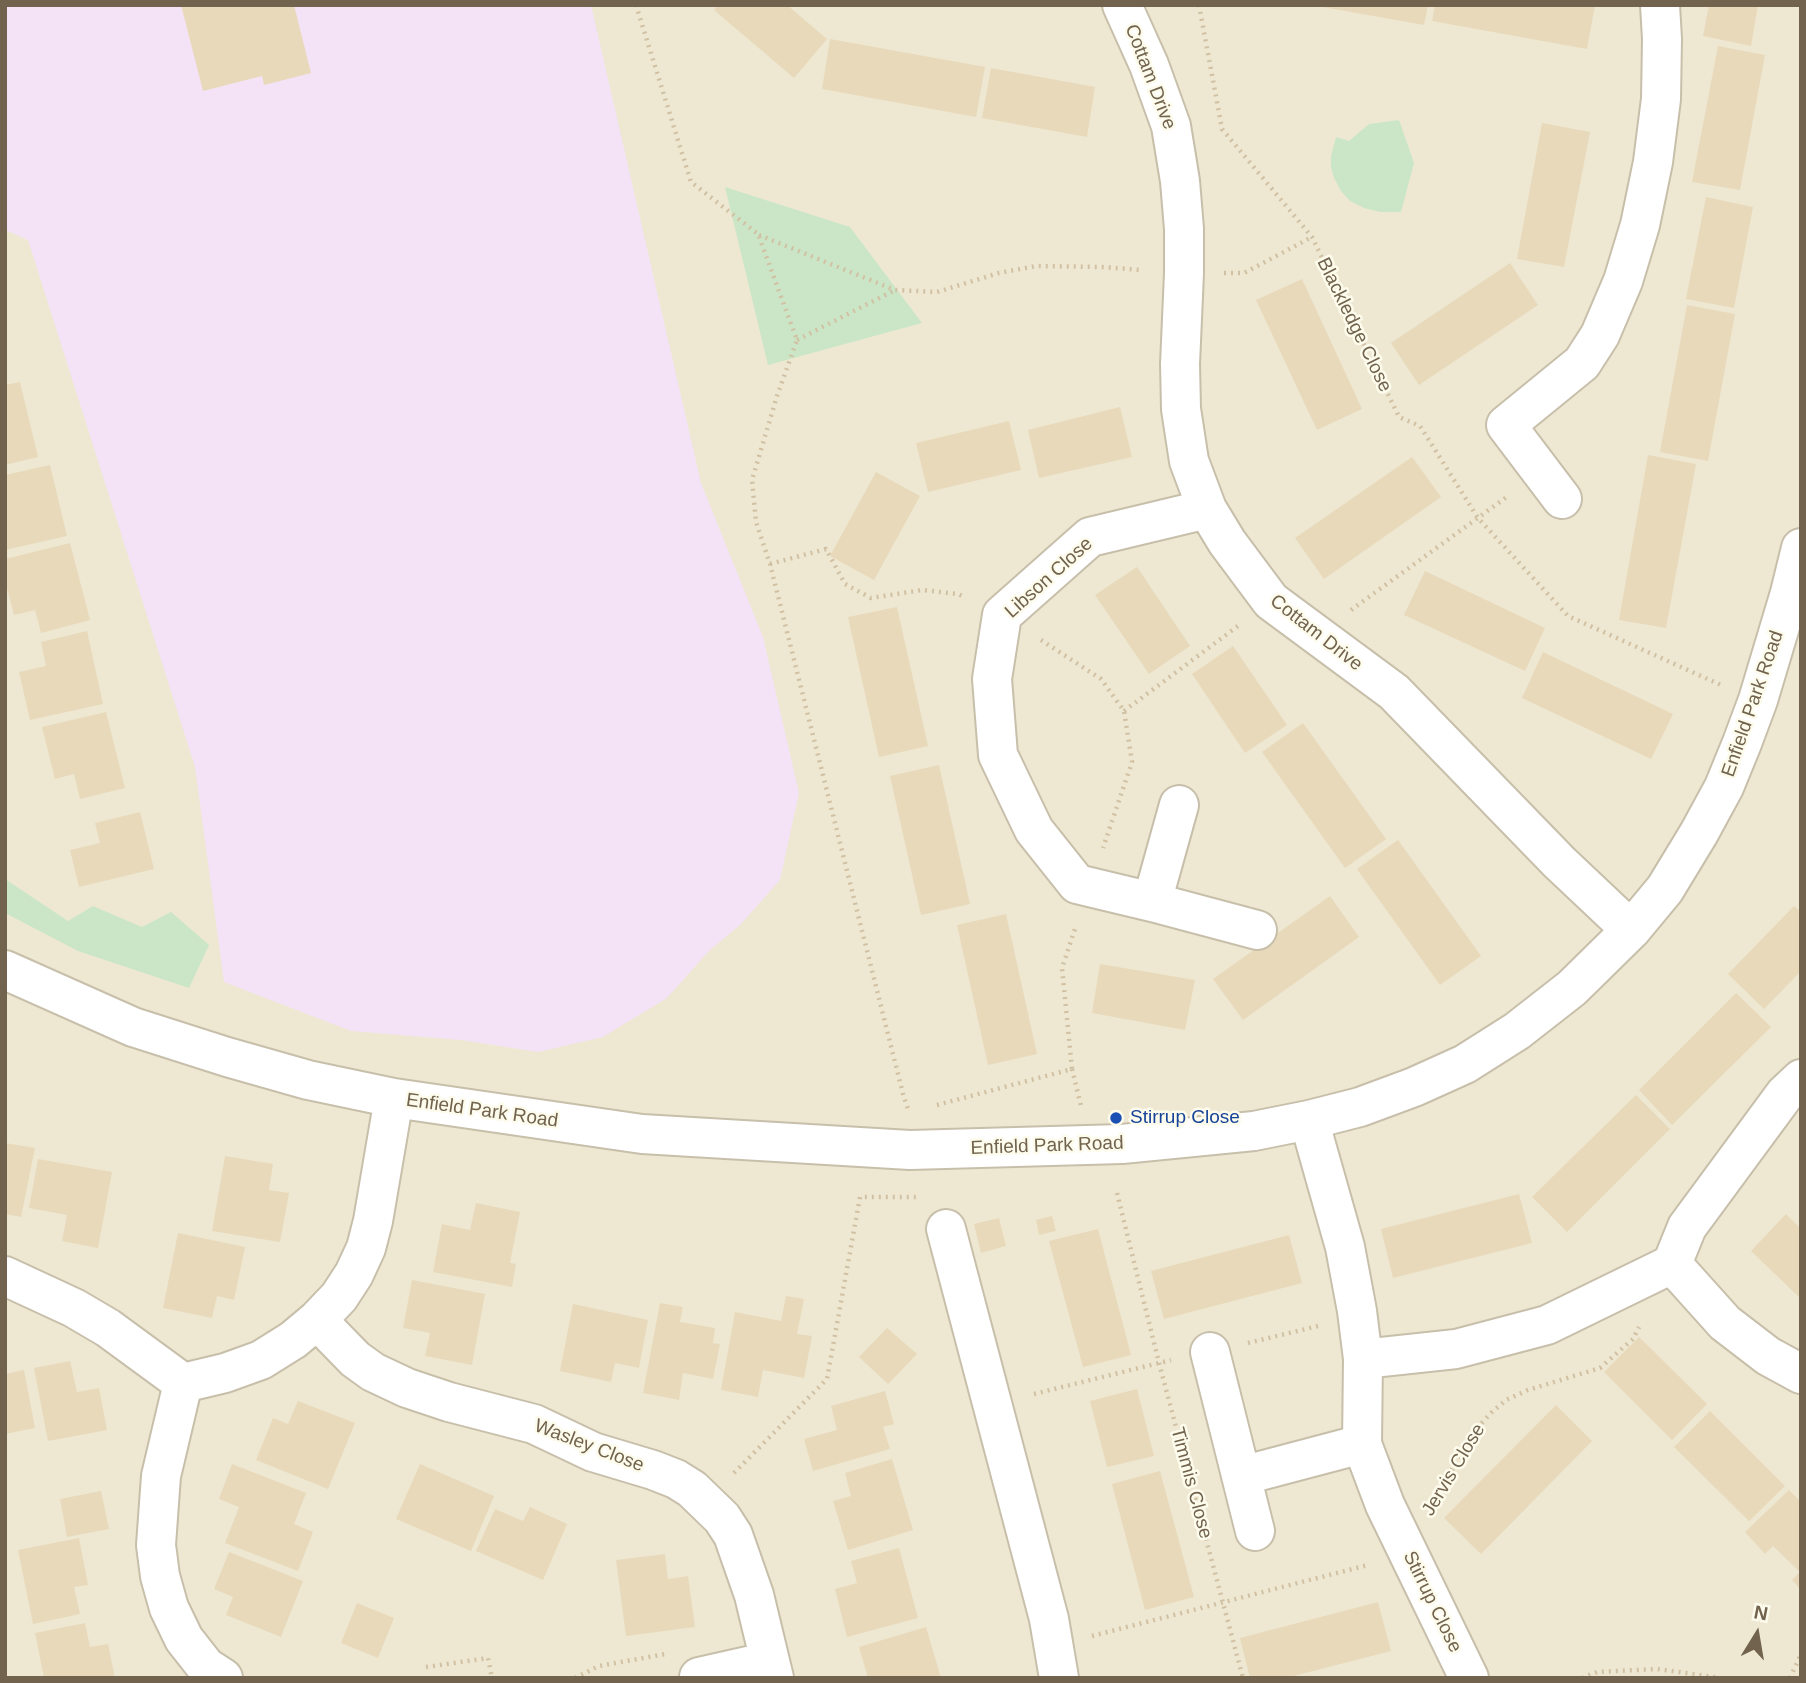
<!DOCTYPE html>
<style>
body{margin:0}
#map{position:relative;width:1806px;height:1683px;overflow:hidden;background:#faf7e6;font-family:Helvetica,sans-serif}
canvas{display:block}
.frame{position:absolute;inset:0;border:7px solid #71634d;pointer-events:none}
.north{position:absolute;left:1722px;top:1599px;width:70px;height:70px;-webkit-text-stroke:5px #fdfbec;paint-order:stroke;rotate:11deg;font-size:19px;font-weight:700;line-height:28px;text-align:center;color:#71634d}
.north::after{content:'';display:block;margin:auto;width:24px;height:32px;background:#71634d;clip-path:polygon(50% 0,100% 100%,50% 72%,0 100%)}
</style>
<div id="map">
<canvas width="1806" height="1683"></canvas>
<div class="frame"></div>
<div class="north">N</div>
</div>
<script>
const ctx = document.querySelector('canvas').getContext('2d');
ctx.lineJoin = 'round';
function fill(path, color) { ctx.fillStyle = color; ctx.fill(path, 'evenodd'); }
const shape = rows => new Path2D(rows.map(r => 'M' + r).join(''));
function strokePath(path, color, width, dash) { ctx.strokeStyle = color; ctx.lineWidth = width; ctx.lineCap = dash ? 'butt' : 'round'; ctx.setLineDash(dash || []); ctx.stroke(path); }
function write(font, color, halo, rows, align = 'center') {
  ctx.font = font + ' Helvetica,sans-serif'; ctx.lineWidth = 5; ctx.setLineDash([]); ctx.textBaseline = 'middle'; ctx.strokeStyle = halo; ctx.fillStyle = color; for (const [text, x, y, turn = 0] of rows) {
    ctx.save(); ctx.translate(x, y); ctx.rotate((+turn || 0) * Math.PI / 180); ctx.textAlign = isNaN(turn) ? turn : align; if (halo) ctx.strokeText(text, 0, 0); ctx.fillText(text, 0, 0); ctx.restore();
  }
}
const residential = shape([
 [5,5,1801,5,1801,1678,5,1678]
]);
const education = shape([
 [5,5,591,5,701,483,763,637,799,793,780,880,741,924,709,951,667,998,603,1037,538,1052,461,1040,351,1031,224,982,195,767,28,240,5,230]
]);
const green = shape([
 [1399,120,1414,163,1401,212,1380,212,1364,208,1350,201,1341,191,1334,178,1331,167,1331,156,1336,137,1349,141,1369,124],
 [725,187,850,227,922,323,768,365],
 [5,879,68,921,93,906,142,927,171,912,209,945,189,988,78,951,5,913]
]);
const building = shape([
 [181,5,294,5,311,73,264,85,262,76,203,91],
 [718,5,787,5,827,39,794,78,714,10],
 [1323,5,1428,5,1424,25,1323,7],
 [1435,5,1595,5,1587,49,1432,21],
 [1709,5,1758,5,1751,46,1703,36],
 [830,39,985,67,976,117,822,89],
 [1718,46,1765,55,1740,190,1692,182],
 [991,68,1095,87,1087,137,982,118],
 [1542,123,1590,132,1564,267,1517,259],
 [1706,197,1753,207,1734,308,1686,299],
 [1510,263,1538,305,1419,385,1391,343],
 [1302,279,1362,409,1317,430,1256,300],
 [1687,305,1735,314,1708,461,1660,452],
 [20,382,38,457,5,465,5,385],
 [1120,407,1132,457,1039,478,1028,430],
 [1009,421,1021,470,928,492,916,443],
 [1648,455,1696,464,1666,628,1619,620],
 [1412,457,1441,497,1324,579,1295,538],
 [50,465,67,536,5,550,5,475],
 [876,472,920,496,874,580,830,556],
 [70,543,90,620,41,633,35,610,14,615,5,580,5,559],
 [1137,567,1190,646,1149,674,1095,595],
 [1425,571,1545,628,1525,671,1404,615],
 [897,607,928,746,879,757,848,617],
 [87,631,103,704,30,720,19,672,46,666,41,642],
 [1233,646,1287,725,1245,753,1192,674],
 [1543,652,1673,714,1651,759,1522,698],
 [106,712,125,788,80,799,74,774,55,779,42,727],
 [1303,723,1386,839,1345,868,1262,752],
 [939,765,970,904,921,915,890,776],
 [140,812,154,869,79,887,70,850,100,843,95,823],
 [1398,840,1481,956,1440,985,1357,869],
 [1330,896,1359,937,1243,1020,1213,979],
 [1794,906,1801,912,1801,971,1764,1009,1728,974],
 [1006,914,1037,1054,988,1065,957,925],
 [1100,964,1195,980,1185,1030,1092,1013],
 [1736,993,1771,1027,1672,1125,1639,1090],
 [1636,1095,1670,1129,1567,1232,1532,1197],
 [5,1143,35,1148,21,1217,5,1214],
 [225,1156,273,1164,269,1190,289,1193,280,1242,212,1231],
 [38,1159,112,1172,98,1248,62,1241,67,1215,29,1208],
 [1519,1194,1532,1243,1393,1278,1381,1229],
 [476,1203,520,1212,510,1263,516,1264,512,1287,433,1272,442,1224,470,1230],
 [1786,1214,1801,1229,1801,1299,1751,1251],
 [1052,1216,1056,1231,1039,1235,1036,1220],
 [999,1218,1006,1246,981,1253,974,1224],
 [1098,1229,1131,1355,1083,1367,1049,1241],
 [178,1233,245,1247,234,1300,217,1296,212,1318,163,1308],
 [1289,1235,1302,1283,1164,1319,1151,1271],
 [412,1280,485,1294,472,1365,425,1356,430,1333,403,1328],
 [786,1296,804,1299,797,1334,812,1336,804,1378,763,1370,758,1397,721,1390,735,1312,781,1321],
 [660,1303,683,1307,680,1322,715,1328,713,1343,720,1344,713,1379,683,1373,679,1400,643,1393],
 [573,1304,648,1320,639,1368,615,1363,611,1382,560,1371],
 [887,1328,917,1354,888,1384,859,1357],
 [1639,1337,1707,1404,1672,1440,1604,1372],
 [70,1361,77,1392,99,1388,107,1430,48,1441,34,1368],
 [24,1370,35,1428,5,1434,5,1374],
 [1137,1389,1154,1456,1107,1467,1090,1401],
 [885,1391,894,1424,883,1427,890,1449,813,1471,804,1439,837,1430,831,1406],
 [298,1401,355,1423,328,1489,256,1460,273,1418,288,1424],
 [1556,1405,1592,1441,1481,1554,1444,1518],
 [1710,1411,1785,1486,1749,1521,1674,1447],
 [892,1459,913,1530,848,1550,833,1501,851,1496,845,1473],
 [232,1464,306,1493,294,1524,313,1532,298,1571,225,1543,239,1507,219,1499],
 [420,1464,494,1496,471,1551,396,1519],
 [1160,1471,1194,1597,1145,1610,1112,1484],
 [1789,1490,1801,1502,1801,1590,1792,1580,1800,1572,1773,1546,1765,1554,1745,1532],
 [101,1491,109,1529,67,1537,60,1499],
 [530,1507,567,1524,543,1580,476,1551,495,1509,523,1521],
 [79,1538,88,1585,74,1587,80,1614,33,1624,18,1550],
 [899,1548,918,1618,847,1637,835,1589,857,1583,851,1561],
 [229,1552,303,1581,281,1637,226,1615,233,1597,214,1589],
 [665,1554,668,1579,688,1576,695,1627,626,1636,616,1560],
 [1378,1602,1391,1651,1286,1678,1250,1678,1240,1638],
 [357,1603,394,1618,378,1658,341,1643],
 [85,1623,90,1647,108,1644,115,1678,44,1678,35,1633],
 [926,1627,941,1678,868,1678,859,1647]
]);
const path = shape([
 [636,5,691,182,758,234,797,340,777,396,752,480,756,522,770,564,903,1094,908,1109],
 [1199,5,1222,129,1312,237,1399,417,1420,426,1478,518,1568,616,1721,685],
 [759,235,895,290,937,292,999,273,1036,266,1102,267,1141,270],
 [1224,273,1244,273,1312,237],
 [797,340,895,290],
 [770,564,826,549,845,584,871,598,922,590,958,594,966,598],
 [1351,610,1508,496],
 [1041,640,1101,679,1124,711,1132,762,1103,848],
 [1124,711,1238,626],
 [1072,1069,1081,1106],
 [937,1105,1072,1069,1062,968,1076,926],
 [1117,1193,1159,1363,1243,1678],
 [1248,1343,1318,1326],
 [1034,1394,1171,1360],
 [734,1473,827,1379,860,1197,919,1197],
 [1431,1507,1441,1488,1479,1426,1492,1412,1506,1400,1528,1390,1600,1368,1633,1339,1639,1327],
 [1092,1636,1368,1565],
 [426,1667,488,1658,492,1678],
 [575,1678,599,1666,665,1654],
 [1582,1678,1597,1672,1657,1669,1721,1678],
 [1790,1678,1801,1654]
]);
const minor = shape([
 [1122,5,1149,65,1171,126,1180,181,1184,229,1184,273,1180,364,1181,409,1189,461,1207,509,1227,542,1271,601,1394,692,1559,862,1631,930],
 [1562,499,1506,425,1582,363,1600,335,1623,281,1640,225,1653,162,1661,99,1662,39,1660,5],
 [1179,805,1152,902,1257,930],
 [1152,902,1077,884,1034,830,998,755,992,679,1002,615,1090,537,1207,509],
 [5,970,133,1027,227,1057,308,1080,394,1098,642,1134,910,1150,1122,1144,1254,1131,1309,1120,1360,1107,1414,1087,1465,1064,1517,1031,1572,988,1631,930,1665,889,1699,833,1724,787,1742,743,1758,700,1790,593,1801,548],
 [1309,1120,1345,1247,1357,1311,1363,1359,1362,1444,1385,1505,1469,1678],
 [946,1229,1049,1619,1059,1678],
 [1672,1264,1725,1323,1768,1356,1801,1374],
 [5,1276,74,1308,108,1328,183,1383,225,1373,261,1360,293,1340,317,1320,339,1297,354,1274,366,1248,373,1221,394,1098],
 [317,1320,355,1359,373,1372,407,1388,449,1402,534,1424,593,1452,653,1470,676,1479,692,1489,722,1518,733,1535,754,1595,774,1678],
 [1210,1352,1255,1531],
 [1363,1359,1456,1349,1547,1325,1672,1264,1687,1227,1785,1094,1801,1079],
 [183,1383,161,1476,156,1545,160,1576,169,1608,184,1639,206,1667,223,1678],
 [1241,1476,1362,1444],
 [699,1677,770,1661]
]);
const markers = [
 [1116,1118,7,"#1a4fb4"]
];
const streetNames = [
 ["Cottam Drive",1150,77,69],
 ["Blackledge Close",1354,325,64],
 ["Libson Close",1049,578,-42],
 ["Cottam Drive",1316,633,38],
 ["Enfield Park Road",1753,704,-71],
 ["Enfield Park Road",482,1111,8],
 ["Enfield Park Road",1047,1146,-2],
 ["Wasley Close",589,1446,21],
 ["Jervis Close",1454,1470,-59],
 ["Timmis Close",1191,1483,75],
 ["Stirrup Close",1432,1602,64]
];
const transitNames = [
 ["Stirrup Close",1130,1118]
];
fill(residential, '#eee8d2');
fill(education, '#f4e3f6');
fill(green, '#cbe6c6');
fill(building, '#e8d9bb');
strokePath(minor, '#c8bfab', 42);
strokePath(path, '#d1c1a4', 4.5, [2, 5]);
strokePath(minor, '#fff', 38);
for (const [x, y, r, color] of markers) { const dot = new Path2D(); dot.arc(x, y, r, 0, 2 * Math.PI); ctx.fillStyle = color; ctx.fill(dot); strokePath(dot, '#fdfbec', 2.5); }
write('19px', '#71634d', '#fdfbec', streetNames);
write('19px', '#164399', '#fdfbec', transitNames, 'left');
</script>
